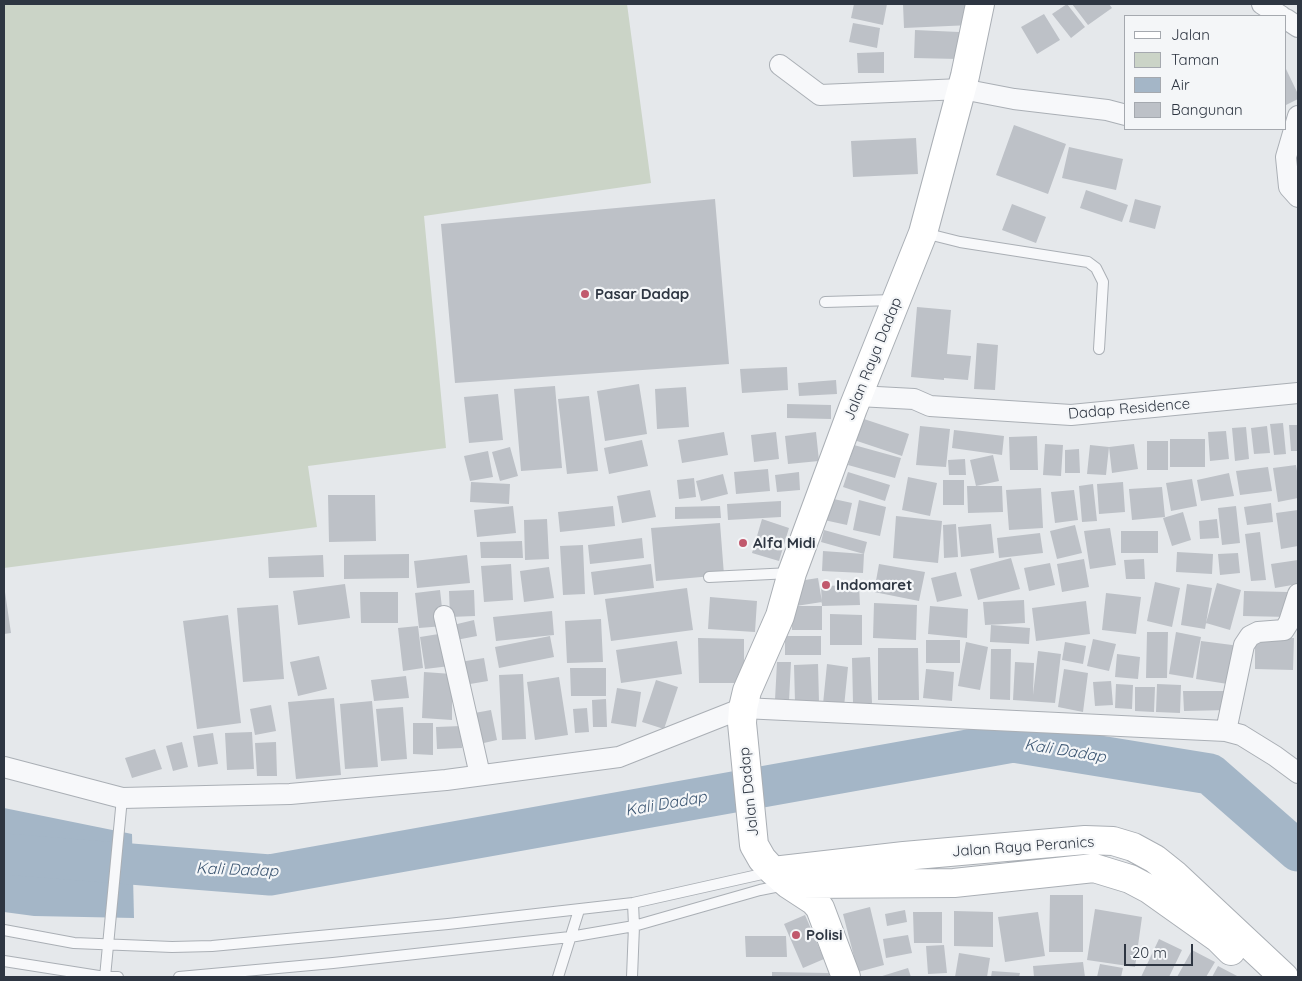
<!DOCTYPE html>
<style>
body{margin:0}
#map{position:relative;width:1302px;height:981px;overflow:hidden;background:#e5e8eb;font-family:Quicksand,sans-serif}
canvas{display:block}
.frame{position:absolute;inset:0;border:5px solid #2e3642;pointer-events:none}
.legend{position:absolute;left:1124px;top:15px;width:162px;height:115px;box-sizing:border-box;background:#f4f6f8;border:1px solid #a5a9af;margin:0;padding:6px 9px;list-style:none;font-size:15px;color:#2e3642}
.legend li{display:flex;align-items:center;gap:10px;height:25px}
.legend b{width:25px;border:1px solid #a5a9af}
.scale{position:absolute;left:1124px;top:944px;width:69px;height:22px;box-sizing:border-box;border:2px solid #2e3642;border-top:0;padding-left:6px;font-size:15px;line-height:18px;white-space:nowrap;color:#2e3642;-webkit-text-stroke:4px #f4f6f8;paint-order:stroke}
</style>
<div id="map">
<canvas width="1302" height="981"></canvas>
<div class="frame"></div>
<ul class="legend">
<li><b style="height:6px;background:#fff"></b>Jalan</li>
<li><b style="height:14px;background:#cbd4c7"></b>Taman</li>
<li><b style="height:14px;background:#a4b6c7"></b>Air</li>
<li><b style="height:14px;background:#bdc1c7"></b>Bangunan</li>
</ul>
<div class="scale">20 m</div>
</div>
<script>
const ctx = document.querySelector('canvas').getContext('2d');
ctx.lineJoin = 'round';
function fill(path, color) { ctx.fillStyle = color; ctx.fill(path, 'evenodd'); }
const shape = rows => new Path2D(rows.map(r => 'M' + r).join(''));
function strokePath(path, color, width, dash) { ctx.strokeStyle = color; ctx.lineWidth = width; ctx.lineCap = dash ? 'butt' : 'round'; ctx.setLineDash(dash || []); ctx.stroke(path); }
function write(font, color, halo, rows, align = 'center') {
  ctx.font = font + ' Quicksand,sans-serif'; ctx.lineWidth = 4.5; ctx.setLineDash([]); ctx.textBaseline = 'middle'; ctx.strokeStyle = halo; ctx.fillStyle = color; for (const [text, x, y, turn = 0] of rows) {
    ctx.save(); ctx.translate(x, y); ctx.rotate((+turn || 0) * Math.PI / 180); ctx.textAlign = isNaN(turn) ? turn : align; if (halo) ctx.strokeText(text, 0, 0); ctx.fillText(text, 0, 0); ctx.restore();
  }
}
const green = shape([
 [4,4,627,4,651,183,424,216,446,448,308,466,317,527,4,568]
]);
const water = shape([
 [4,808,132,834,134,918,34,916,4,912]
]);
const river = shape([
 [4,854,270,875,1013,742,1210,774,1298,851]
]);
const building = shape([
 [854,4,887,4,883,25,851,18],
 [903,4,970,4,971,25,904,28],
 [1067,4,1085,27,1071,38,1052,14],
 [1072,4,1109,4,1112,8,1088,25],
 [1044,14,1060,40,1037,54,1021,27],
 [853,23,880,28,877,48,849,42],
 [915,30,959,32,958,59,914,58],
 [884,52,884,73,858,73,857,53],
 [1286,69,1298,94,1298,99,1286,105],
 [1014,125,1066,144,1048,194,996,175],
 [916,138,918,174,853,177,851,141],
 [1069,147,1123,159,1116,190,1062,178],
 [1086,190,1128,205,1122,222,1080,208],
 [715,199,729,364,455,383,441,224],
 [1135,199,1161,206,1155,229,1129,222],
 [1012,204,1046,217,1036,243,1002,230],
 [917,307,951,310,947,354,971,356,968,380,944,378,944,380,911,377],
 [977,343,998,345,995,390,974,389],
 [787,367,788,390,742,393,740,369],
 [836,380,837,394,799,396,798,383],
 [639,384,647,434,605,441,597,391],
 [555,386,562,468,521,471,514,389],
 [686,387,689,427,657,429,655,389],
 [498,394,503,440,469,443,464,397],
 [589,396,598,471,567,474,558,399],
 [787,404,831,405,831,419,787,418],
 [861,418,909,434,902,456,854,440],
 [1283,423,1286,454,1274,455,1270,424],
 [1289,425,1298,425,1298,451,1291,451],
 [920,426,950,429,946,467,916,465],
 [1267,426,1270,453,1254,454,1251,428],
 [1246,427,1249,459,1235,461,1232,428],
 [954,430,1004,436,1002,455,952,448],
 [1226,431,1229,459,1210,461,1208,432],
 [724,432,728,455,682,463,678,440],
 [776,432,779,459,754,462,751,435],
 [816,432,819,461,788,464,785,436],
 [1037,436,1038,470,1010,470,1009,437],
 [1170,439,1205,439,1205,467,1170,467],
 [642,440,648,466,609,474,604,448],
 [1147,441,1168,441,1168,470,1147,470],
 [1045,444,1063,445,1061,476,1043,475],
 [1134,444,1138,469,1112,473,1109,447],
 [854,445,901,458,895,478,848,465],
 [1090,445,1109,447,1106,475,1087,474],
 [510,447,518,476,500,481,492,452],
 [1079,449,1080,473,1065,473,1065,450],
 [488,451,493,477,470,481,464,456],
 [993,455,999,481,976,486,970,460],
 [965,459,966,475,949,475,948,460],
 [1296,465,1298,477,1298,498,1278,502,1273,468],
 [1268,467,1272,491,1240,495,1236,471],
 [768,469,770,491,736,494,734,472],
 [799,472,800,490,777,492,775,475],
 [848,472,890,485,885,501,843,487],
 [1229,473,1234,496,1201,501,1197,480],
 [723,474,728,494,701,501,696,481],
 [908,477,937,483,930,516,902,510],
 [694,478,696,497,679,499,677,480],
 [1192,479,1197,506,1171,511,1166,483],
 [943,480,964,480,964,505,943,505],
 [471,482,510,484,509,504,470,502],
 [1123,482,1125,512,1099,514,1097,484],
 [1093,484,1097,521,1082,522,1079,486],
 [967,486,1002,486,1003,512,968,513],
 [1162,487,1165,517,1132,520,1129,489],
 [1041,488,1043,528,1009,530,1006,490],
 [650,490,656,517,622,523,617,496],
 [1074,490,1078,520,1055,523,1051,492],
 [328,495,375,495,376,541,329,542],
 [829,498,852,503,847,525,824,520],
 [859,500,886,507,880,536,853,530],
 [781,501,781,517,728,520,727,504],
 [1271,503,1273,522,1247,525,1244,507],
 [513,506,516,533,477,537,474,510],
 [613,506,615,526,560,532,558,512],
 [720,506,721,518,675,519,675,507],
 [1236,506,1240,543,1222,545,1218,508],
 [1298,510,1298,546,1281,549,1276,513],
 [1183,512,1191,540,1172,546,1163,518],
 [896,516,942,521,938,563,893,558],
 [547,519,549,559,525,560,524,520],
 [762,519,789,528,779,561,752,553],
 [1217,519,1219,538,1200,539,1199,521],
 [720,523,724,575,656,581,651,528],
 [956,524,958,557,944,558,943,525],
 [991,524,994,553,961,557,958,527],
 [1075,525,1082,553,1057,559,1050,531],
 [1110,528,1116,565,1090,569,1084,531],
 [824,530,867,542,864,554,863,573,822,571,823,551,864,554,821,542],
 [1121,531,1158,531,1158,553,1121,553],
 [1260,532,1266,580,1251,581,1245,534],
 [1040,533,1043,553,999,558,997,538],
 [642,538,644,558,590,564,588,545],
 [522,541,523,558,481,558,480,542],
 [583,545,585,594,563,595,560,546],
 [1177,552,1213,554,1212,574,1176,572],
 [1238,553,1240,573,1220,575,1218,554],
 [409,554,409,578,344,579,344,555],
 [323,555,324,577,269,578,268,557],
 [467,555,470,583,417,588,414,561],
 [1011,558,1020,589,978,600,970,569],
 [1084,559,1089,587,1062,592,1057,564],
 [1144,559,1145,579,1126,579,1124,560],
 [1298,560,1298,584,1275,588,1271,564],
 [1050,563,1055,585,1029,591,1024,568],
 [511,564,513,600,484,602,481,566],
 [651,564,654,588,594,595,591,572],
 [879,564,925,572,919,601,874,592],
 [549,567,554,598,524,602,520,571],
 [956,572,962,596,937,602,931,578],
 [818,578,822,602,796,606,792,582],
 [1155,582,1180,588,1172,627,1147,621],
 [1217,583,1241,590,1230,630,1206,623],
 [345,584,350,618,298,625,293,591],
 [1187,584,1212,588,1205,629,1181,625],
 [859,585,860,605,822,606,821,586],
 [687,588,693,630,611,641,605,599],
 [440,590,444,626,419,628,415,593],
 [474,590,475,616,450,617,449,591],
 [1244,591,1288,592,1288,617,1243,616],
 [5,592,11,633,4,634,4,593],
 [360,592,398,592,398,623,361,623],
 [1106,593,1141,597,1136,634,1102,630],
 [710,597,757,601,755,632,708,629],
 [1024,600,1025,623,985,625,983,602],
 [1086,601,1090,634,1036,641,1032,608],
 [874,603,917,605,916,640,873,638],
 [278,605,284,679,243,682,237,608],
 [791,606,822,606,822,630,792,630],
 [930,606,968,609,967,638,928,634],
 [552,611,554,635,496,641,493,617],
 [830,614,862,615,862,645,830,645],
 [228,615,241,723,197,729,183,621],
 [601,619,603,662,567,663,565,621],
 [474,620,477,636,456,640,453,625],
 [991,625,1030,628,1029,644,990,642],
 [418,626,423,668,403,671,398,628],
 [1147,632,1168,632,1167,678,1146,678],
 [1176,632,1201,637,1193,678,1169,674],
 [445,633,450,666,425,669,420,637],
 [550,636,554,657,499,668,495,647],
 [785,636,821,636,821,655,785,655],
 [1255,637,1294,638,1293,670,1255,669],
 [698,638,744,639,744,683,699,683],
 [1093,639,1116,644,1109,671,1087,666],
 [926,640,960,640,960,663,926,663],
 [677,641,682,674,621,683,616,650],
 [1201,641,1240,646,1234,685,1196,679],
 [966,642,988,647,980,690,958,686],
 [1065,642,1086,646,1083,664,1062,660],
 [878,648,918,648,919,700,878,700],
 [991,649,1011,649,1010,700,990,699],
 [1038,651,1061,654,1055,703,1013,700,1015,662,1034,663,1033,695],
 [1117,654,1140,657,1138,679,1115,677],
 [319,656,327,689,298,696,290,662],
 [870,657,872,703,853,703,852,658],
 [484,658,488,681,464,685,460,662],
 [777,662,791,662,789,701,775,700],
 [818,664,819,702,795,702,794,665],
 [827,664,848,667,844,707,823,704],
 [570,668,606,668,606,696,571,696],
 [926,669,954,672,952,701,923,698],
 [1064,669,1088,673,1083,712,1058,707],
 [424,672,452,674,452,720,422,718],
 [523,674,526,739,502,740,499,675],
 [406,676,409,698,374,701,371,680],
 [559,677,568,735,535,740,527,682],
 [656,680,678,687,664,729,642,722],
 [1111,681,1113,705,1095,706,1093,682],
 [1116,684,1133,685,1132,709,1115,708],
 [1157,684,1181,685,1180,713,1156,712],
 [1135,687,1155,687,1154,712,1135,711],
 [617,688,641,692,636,727,611,723],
 [1183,691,1228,691,1229,710,1184,711],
 [334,698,341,775,296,779,288,702],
 [606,699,607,727,593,727,592,700],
 [372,701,378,767,345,769,340,704],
 [271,705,276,731,255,735,250,709],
 [403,707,407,759,381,761,376,709],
 [587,708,589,732,575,733,573,709],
 [491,710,497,740,475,745,469,714],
 [413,723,433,723,433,755,413,754],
 [461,726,462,748,437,749,436,727],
 [252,732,254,769,227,770,225,733],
 [213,733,218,764,198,767,193,736],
 [182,742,188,767,173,771,166,746],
 [276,742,277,776,257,776,255,743],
 [155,749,162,769,132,778,125,758],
 [1050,895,1083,895,1083,952,1049,952],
 [870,907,884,965,858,972,843,914],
 [1095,909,1142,917,1135,967,1087,960],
 [905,910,907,922,887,926,885,914],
 [954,911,993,912,993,947,954,946],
 [913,912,942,912,942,943,914,943],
 [1038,912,1045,956,1005,962,998,917],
 [805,915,824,959,803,968,784,924],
 [908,935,912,953,886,958,883,939],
 [745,936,786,936,787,957,746,957],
 [1159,939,1182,950,1169,977,1141,977],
 [944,945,947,973,928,974,926,946],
 [1192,950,1215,962,1206,977,1177,977],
 [959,953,990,958,987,977,955,977],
 [1083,962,1085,977,1034,977,1033,966],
 [1100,964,1123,968,1121,977,1097,977],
 [1218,966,1239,977,1212,977],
 [908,968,911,977,879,977],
 [992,971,1020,973,1019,977,991,977],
 [772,972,829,973,829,977,772,977]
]);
const lane = shape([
 [924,233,960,242,1088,262,1096,268,1103,282,1099,349],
 [825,302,894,300],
 [709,577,791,573],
 [4,930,74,943,172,947,212,946,448,924,633,903,771,872],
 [4,961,105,977,118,977],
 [105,977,122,798],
 [179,977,333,963,570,937,634,926,760,890,785,885],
 [558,977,579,910],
 [632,977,634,926,633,903]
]);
const street = shape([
 [1262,4,1281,16],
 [1286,19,1298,27],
 [780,65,820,95,962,89,1014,99,1107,110,1126,115],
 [1298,116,1286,157,1289,187,1298,197],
 [858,396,914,399,930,406,1071,415,1298,393],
 [444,616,480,775],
 [1226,731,1244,645,1250,636,1258,632,1284,630,1289,622,1298,594],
 [4,767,122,798,290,794,446,780,619,757,743,708,1226,731,1241,735,1275,756,1298,773]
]);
const secondary = shape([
 [773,871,904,856,1085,840,1113,841,1133,847,1155,859,1175,875,1284,977],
 [800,884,954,883,1094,868,1130,879,1149,889,1218,938,1231,951],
 [846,977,820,908,814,901,788,884,773,871,762,859,754,845,742,723,743,708,747,691,780,616,792,573,853,408,923,233,965,76,980,4]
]);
const markers = [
 [585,294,5,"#c1596d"],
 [743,543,5,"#c1596d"],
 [826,585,5,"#c1596d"],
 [796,935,5,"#c1596d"]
];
const poiNames = [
 ["Pasar Dadap",595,294],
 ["Alfa Midi",753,543],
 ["Indomaret",836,585],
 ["Polisi",806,935]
];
const streetNames = [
 ["Jalan Raya Dadap",873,359,-68],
 ["Dadap Residence",1129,409,-5],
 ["Jalan Dadap",749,792,-96],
 ["Jalan Raya Peranics",1023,847,-4]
];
const waterNames = [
 ["Kali Dadap",1065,751,9],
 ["Kali Dadap",666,804,-10],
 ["Kali Dadap",237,870,2]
];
fill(green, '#cbd4c7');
fill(water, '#a4b6c7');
strokePath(river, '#a4b6c7', 41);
fill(building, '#bdc1c7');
strokePath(lane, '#aaafb5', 12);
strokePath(street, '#aaafb5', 22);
strokePath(secondary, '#aaafb5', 30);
strokePath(lane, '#f7f8fa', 10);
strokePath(street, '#f7f8fa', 20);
strokePath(secondary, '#fff', 28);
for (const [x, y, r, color] of markers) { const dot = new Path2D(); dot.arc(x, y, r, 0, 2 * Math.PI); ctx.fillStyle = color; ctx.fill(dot); strokePath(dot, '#f4f6f8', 2); }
write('bold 15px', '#2e3642', '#f4f6f8', poiNames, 'left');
write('15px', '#2e3642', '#f4f6f8', streetNames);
write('italic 16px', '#3c5672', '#f4f6f8', waterNames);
</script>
